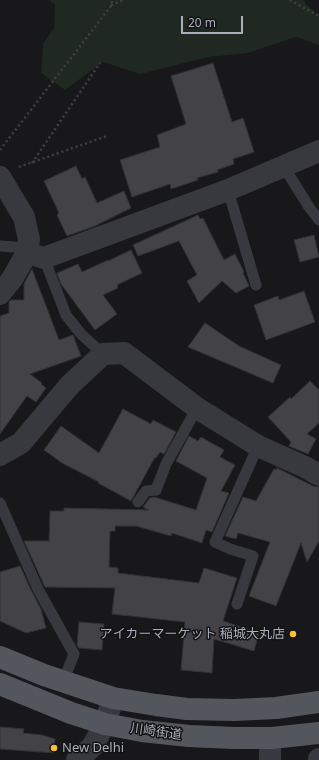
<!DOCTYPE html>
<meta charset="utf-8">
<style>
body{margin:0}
#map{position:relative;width:319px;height:760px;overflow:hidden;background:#18181a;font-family:"Noto Sans",sans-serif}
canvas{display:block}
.scale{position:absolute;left:181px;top:16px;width:62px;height:18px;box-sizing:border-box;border:2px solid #a9aeba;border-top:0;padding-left:5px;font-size:12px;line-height:14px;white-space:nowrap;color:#a9aeba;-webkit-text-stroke:3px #131315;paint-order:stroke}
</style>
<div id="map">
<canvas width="319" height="760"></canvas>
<div class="scale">20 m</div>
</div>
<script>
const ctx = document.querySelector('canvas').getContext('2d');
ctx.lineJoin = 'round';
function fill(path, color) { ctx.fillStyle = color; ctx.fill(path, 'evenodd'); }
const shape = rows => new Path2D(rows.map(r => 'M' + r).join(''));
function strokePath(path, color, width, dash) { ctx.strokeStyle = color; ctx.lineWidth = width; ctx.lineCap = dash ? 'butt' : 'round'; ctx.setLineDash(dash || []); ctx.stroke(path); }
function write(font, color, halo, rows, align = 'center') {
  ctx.font = font + ' "Noto Sans","Noto Sans JP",sans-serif'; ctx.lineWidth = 3; ctx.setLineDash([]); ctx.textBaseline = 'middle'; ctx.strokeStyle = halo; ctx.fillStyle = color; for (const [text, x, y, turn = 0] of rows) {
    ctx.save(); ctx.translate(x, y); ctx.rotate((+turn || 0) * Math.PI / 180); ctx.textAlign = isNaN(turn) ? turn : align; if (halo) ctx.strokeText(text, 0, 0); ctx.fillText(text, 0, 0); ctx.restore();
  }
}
const green = shape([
 [50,0,304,0,305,3,319,16,319,45,296,37,248,53,208,57,140,74,103,62,65,90,41,73,43,44,54,28,55,5]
]);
const building = shape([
 [213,63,232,122,243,118,254,152,233,159,234,164,217,170,218,172,197,178,198,180,171,189,170,184,132,197,120,160,160,147,157,135,186,124,171,76,213,63],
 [76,166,82,179,85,177,97,203,124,191,131,208,95,226,67,236,57,215,59,213,44,181,76,166],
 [198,215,200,219,203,218,224,260,235,254,244,272,243,273,249,286,236,293,222,281,199,303,187,281,197,275,179,241,138,256,133,245,198,215],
 [314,235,319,257,300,262,294,240,314,235],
 [131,250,142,273,117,285,118,288,103,295,117,314,95,330,61,284,57,273,78,264,82,272,108,260,108,261,131,250],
 [32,269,59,340,73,335,81,356,30,374,42,383,41,384,46,388,36,402,27,396,0,434,0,316,9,313,9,302,11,300,24,300,24,284,32,269],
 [304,291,315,322,266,340,254,305,278,296,279,300,304,291],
 [205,323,239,346,281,365,273,383,188,347,205,323],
 [310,381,319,390,319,423,307,434,316,439,308,454,289,446,291,442,268,417,290,397,291,399,310,381],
 [123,409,151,424,153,420,176,432,164,454,160,452,156,458,155,457,131,501,98,483,99,482,62,463,44,450,61,426,99,453,123,409],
 [189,436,198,441,201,437,224,450,220,457,235,465,221,491,229,493,212,532,206,530,202,543,172,533,171,536,136,526,115,526,115,531,110,531,109,567,118,568,118,573,199,583,204,568,237,578,223,621,259,633,254,651,214,639,212,673,181,670,185,622,112,614,115,588,45,587,24,541,49,541,50,511,64,511,64,508,149,510,143,507,150,498,154,497,196,510,207,478,176,461,189,436],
 [277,468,313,486,319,487,319,541,307,562,301,543,276,606,249,596,270,542,238,533,236,539,225,536,243,497,256,501,274,469,276,470,277,468],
 [20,566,32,592,41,609,46,628,26,633,0,621,0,572,20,566],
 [79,622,104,624,102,650,79,648,77,645,79,622],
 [0,727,24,729,23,733,42,735,55,739,54,753,0,749,0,727]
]);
const path = shape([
 [290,0,319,16],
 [111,5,124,0],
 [0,150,111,6,112,0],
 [32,163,100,63],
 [19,167,107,136]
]);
const service = shape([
 [284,167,309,207,319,220],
 [228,190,256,285],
 [0,246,27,248],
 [44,258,66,315,81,334,103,354],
 [138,502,146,491,156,490,166,464,197,408],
 [0,503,38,589,74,654,63,682],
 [237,604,253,556,230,549,215,542,258,446]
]);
const minor = shape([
 [27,253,44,258,228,190,319,151],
 [0,455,21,443,69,386,103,354,124,353,197,408,258,446,305,467,319,475],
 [270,739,270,760],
 [77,760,92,747,105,724,113,698],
 [319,760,319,759]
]);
const tertiary = shape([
 [0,177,24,217,29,239,27,253,12,279,0,294]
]);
const primary = shape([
 [0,657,44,675,113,698,156,705,187,709,234,710,276,708,319,702],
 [0,684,71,713,105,724,142,731,189,736,234,738,272,738,319,733]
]);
const markers = [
 [293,634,4,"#fcc02d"],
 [54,748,4,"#fcc02d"]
];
const poiNames = [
 ["アイカーマーケット 稲城大丸店",285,634],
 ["New Delhi",62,748,"left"]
];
const streetNames = [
 ["川崎街道",156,732,8]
];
fill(green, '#1f2821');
fill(building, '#424247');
strokePath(building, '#323136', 1);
strokePath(path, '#3e4046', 2.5, [2, 3]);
strokePath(service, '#38393f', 11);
strokePath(minor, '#38393f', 22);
strokePath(tertiary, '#38393f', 22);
strokePath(primary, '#54565e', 22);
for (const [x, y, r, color] of markers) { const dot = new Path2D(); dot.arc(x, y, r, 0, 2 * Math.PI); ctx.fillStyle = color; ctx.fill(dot); strokePath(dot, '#131315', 1.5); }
write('13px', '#a9aeba', '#131315', poiNames, 'right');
write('13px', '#a9aeba', '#131315', streetNames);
</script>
